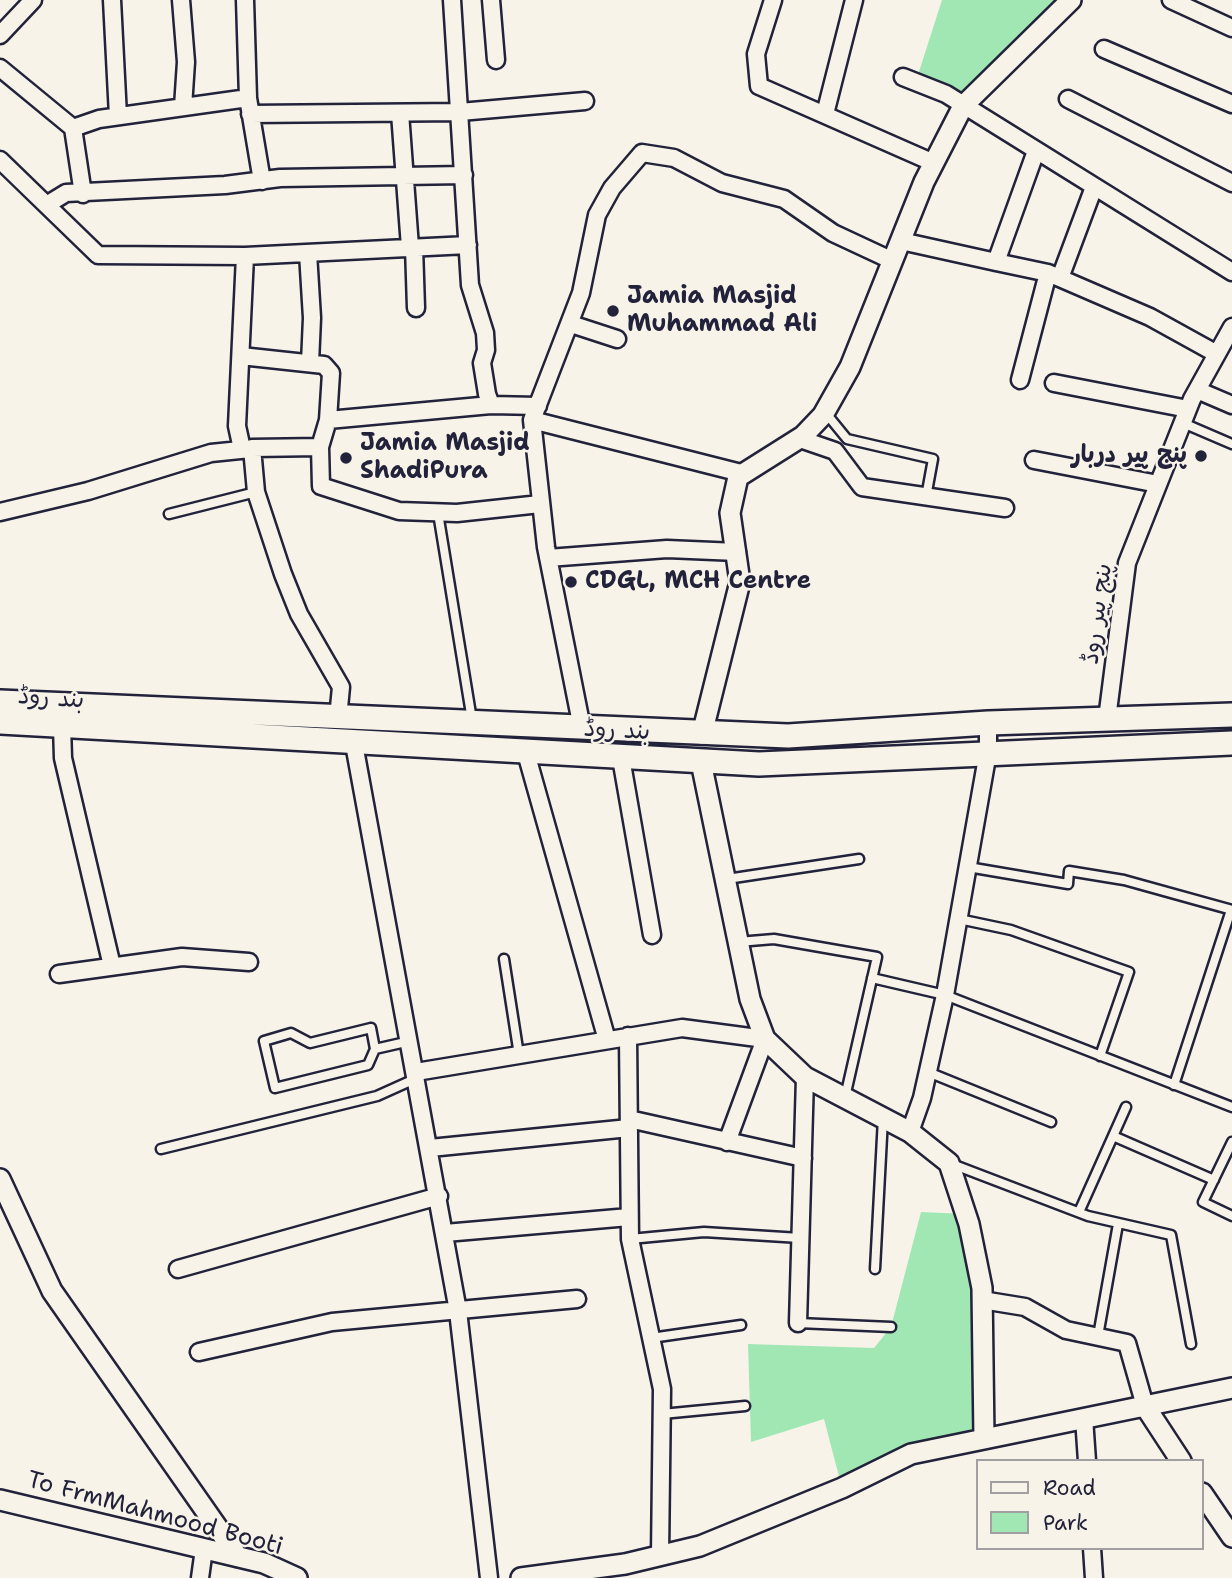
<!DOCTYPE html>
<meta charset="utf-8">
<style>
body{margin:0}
#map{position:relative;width:1232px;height:1578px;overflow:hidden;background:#f7f3e8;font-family:"Shantell Sans",sans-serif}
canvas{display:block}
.legend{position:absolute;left:976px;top:1459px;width:228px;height:91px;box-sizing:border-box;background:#f7f3e8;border:2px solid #a29fa3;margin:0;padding:9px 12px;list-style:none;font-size:21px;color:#22223b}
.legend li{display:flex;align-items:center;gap:14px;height:35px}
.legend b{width:35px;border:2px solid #a29fa3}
</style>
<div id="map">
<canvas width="1232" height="1578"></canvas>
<ul class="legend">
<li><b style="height:9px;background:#f7f3e8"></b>Road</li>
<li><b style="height:19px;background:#a1e7b4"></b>Park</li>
</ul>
</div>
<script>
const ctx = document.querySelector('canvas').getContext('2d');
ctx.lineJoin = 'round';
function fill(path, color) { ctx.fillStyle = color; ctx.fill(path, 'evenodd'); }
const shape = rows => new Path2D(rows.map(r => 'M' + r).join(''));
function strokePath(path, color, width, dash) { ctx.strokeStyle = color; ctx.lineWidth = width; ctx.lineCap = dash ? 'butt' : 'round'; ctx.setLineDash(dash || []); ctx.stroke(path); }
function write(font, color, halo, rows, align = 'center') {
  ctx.font = font + ' "Shantell Sans","Playpen Sans Arabic",sans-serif'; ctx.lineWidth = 5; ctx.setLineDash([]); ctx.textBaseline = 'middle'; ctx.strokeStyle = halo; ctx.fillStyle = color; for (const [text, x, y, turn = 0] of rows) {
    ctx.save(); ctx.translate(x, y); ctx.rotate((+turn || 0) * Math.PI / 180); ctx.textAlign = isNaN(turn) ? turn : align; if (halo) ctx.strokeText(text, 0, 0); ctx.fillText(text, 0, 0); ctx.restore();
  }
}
const green = shape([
 [942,0,1071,0,963,106,916,81],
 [921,1212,966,1214,969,1224,984,1439,911,1454,842,1488,824,1419,751,1442,748,1344,874,1348,891,1327]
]);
const service = shape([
 [825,412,847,439,933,459,926,497],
 [1183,423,1232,444],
 [438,513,472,720],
 [169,514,256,492],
 [968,867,1068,884,1069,871,1124,880,1232,910],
 [727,879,859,859],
 [959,919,1011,930,1129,972,1100,1056],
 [738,942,774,939,877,957,845,1097],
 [504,959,519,1055],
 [872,978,945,995,1232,1107],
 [375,1049,371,1028,310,1043,291,1033,264,1041,275,1088,368,1065,375,1049,410,1041],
 [928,1072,1051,1122],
 [1174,1085,1231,910],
 [1113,1136,1214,1180],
 [1232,1142,1203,1202,1232,1216],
 [161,1149,377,1096,417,1078],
 [952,1164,1088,1216,1171,1235,1191,1344],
 [1079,1212,1126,1107],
 [630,1239,704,1232,800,1238],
 [875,1269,883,1118],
 [798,1323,891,1327],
 [1098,1336,1118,1224],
 [651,1338,741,1325],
 [662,1414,745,1406]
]);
const minor = shape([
 [112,0,118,116],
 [181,0,186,62,183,107],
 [245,0,248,98],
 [452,0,470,285,485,333,486,350,482,363,487,394,491,405,538,406],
 [491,0,496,60],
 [773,0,756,54,759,86,934,163],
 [1171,0,1232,28],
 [0,35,33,0],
 [1104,49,1232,104],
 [0,68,73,128,83,194],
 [903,77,946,94,1232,272],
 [1068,99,1232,183],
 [400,113,410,247],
 [250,114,460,112,585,101],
 [825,114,854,0],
 [73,128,99,119,248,98,262,181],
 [1036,151,996,262,1048,273,1150,317,1217,354],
 [0,160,98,255,245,256],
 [48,204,66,193,225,185,280,178,464,175],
 [901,241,996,262],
 [414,247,416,308],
 [308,253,312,318,310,363],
 [1060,278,1094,187],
 [571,324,617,339],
 [241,356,324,365,331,373,328,420],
 [1020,380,1048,273],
 [1054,383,1188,409],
 [1197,390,1232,405],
 [532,420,741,473],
 [800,439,835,451,862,487,1005,508],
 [320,447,321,486,399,511,457,513,540,504],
 [242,449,237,426,245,256,468,245],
 [1034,460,1158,484],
 [0,512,88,491,211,453,250,449],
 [548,558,667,549,737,552],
 [338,718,341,687,299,614,283,574,256,492,252,448,320,447,328,420,491,405],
 [1107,719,1127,563,1192,399,1232,327],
 [62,726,63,758,112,966],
 [582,728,546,547,532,420,581,293,597,215,612,188,642,153,674,158,722,183,784,199,833,233,893,261],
 [354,744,458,1311,489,1578],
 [526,753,607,1040],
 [621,758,652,935],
 [59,974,182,957,249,962],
 [628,1036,630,1239,662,1389,660,1556],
 [416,1072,682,1028,765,1039,727,1142],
 [629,1119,803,1158],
 [910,1132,922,1098,945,995,988,752,988,723],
 [430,1148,629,1128],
 [445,1233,629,1217],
 [178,1269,439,1196],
 [982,1300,1025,1307,1066,1330,1127,1343,1145,1406],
 [798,1323,805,1077],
 [199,1352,332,1322,577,1299],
 [1084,1418,1087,1461],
 [1092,1548,1094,1578],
 [200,1578,204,1549]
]);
const tertiary = shape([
 [702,734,740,582,730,513,738,477,803,436,823,415,850,367,924,182,963,106,1071,0],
 [701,762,750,999,765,1039,805,1077,910,1132,949,1163,969,1224,982,1288,984,1439,1232,1388],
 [0,1179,52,1291,238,1557],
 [1145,1406,1181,1461],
 [1202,1493,1232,1537],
 [0,1500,264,1563,297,1578],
 [521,1578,625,1564,700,1546,842,1488,911,1454,984,1439]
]);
const secondary = shape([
 [0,702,788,736,988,723,1232,715],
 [0,722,759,764,1232,743]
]);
const markers = [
 [613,311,7,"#22223b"],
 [1201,456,7,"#22223b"],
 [346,458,7,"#22223b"],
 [571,582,7,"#22223b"]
];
const poiNames = [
 ["Jamia Masjid",627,297],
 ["Muhammad Ali",627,325],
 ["Jamia Masjid",360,444],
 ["ShadiPura",360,472],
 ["پنج پیر دربار",1187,456,"right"],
 ["CDGL, MCH Centre",585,582]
];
const streetNames = [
 ["پنج پیر روڈ",1098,614,-82],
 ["بند روڈ",51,699,4],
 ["بند روڈ",617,731,3],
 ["To FrmMahmood Booti",155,1514,15]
];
fill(green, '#a1e7b4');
strokePath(service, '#22223b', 13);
strokePath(minor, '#22223b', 21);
strokePath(tertiary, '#22223b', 24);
strokePath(secondary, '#22223b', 28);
strokePath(service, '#f7f3e8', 8);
strokePath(minor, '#f7f3e8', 16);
strokePath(tertiary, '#f7f3e8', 19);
strokePath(secondary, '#f7f3e8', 23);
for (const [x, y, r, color] of markers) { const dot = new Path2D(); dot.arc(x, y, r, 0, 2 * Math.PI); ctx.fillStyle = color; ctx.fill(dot); strokePath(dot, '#f7f3e8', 2.5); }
write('bold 24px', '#22223b', '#f7f3e8', poiNames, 'left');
write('24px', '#22223b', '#f7f3e8', streetNames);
</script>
